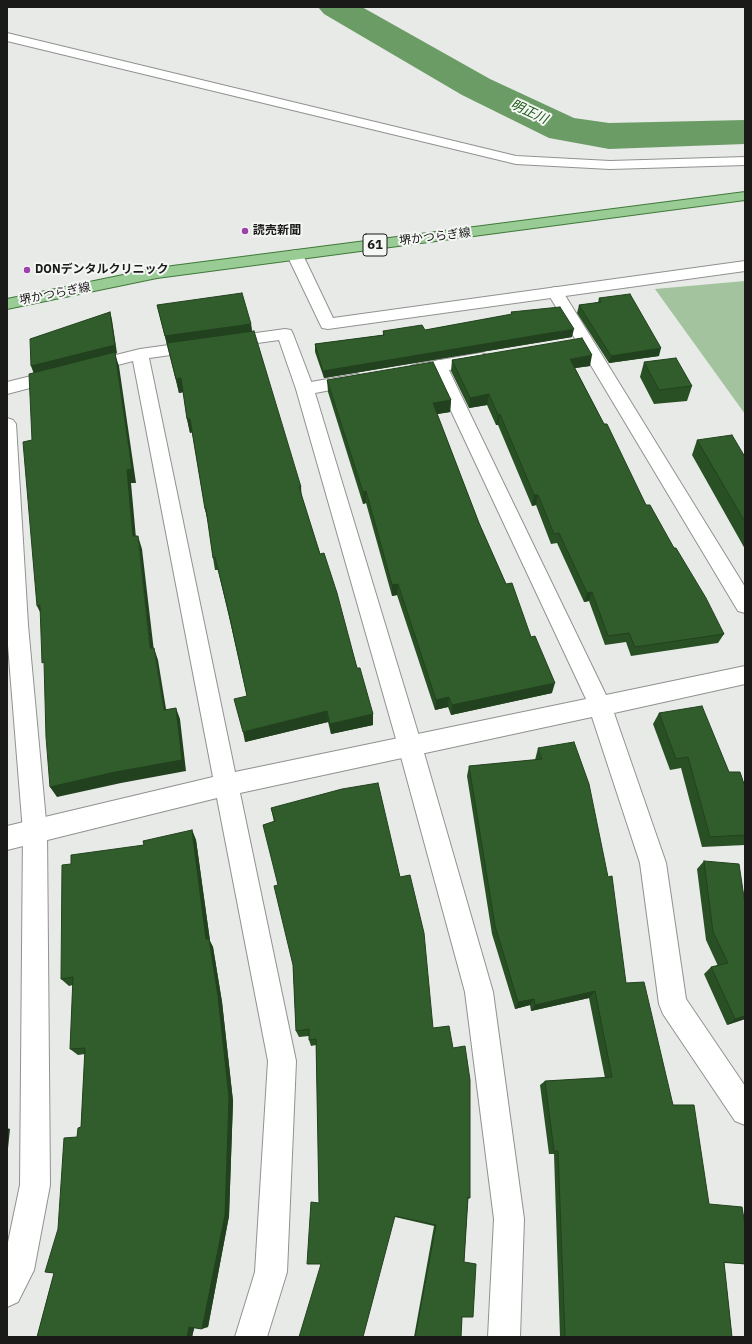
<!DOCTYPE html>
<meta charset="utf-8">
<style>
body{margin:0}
#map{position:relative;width:752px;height:1344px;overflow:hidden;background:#e8eae7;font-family:"IBM Plex Sans",sans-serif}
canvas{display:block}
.frame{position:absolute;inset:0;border:8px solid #1a1a19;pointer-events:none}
</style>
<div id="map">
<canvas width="752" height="1344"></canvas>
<div class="frame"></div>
</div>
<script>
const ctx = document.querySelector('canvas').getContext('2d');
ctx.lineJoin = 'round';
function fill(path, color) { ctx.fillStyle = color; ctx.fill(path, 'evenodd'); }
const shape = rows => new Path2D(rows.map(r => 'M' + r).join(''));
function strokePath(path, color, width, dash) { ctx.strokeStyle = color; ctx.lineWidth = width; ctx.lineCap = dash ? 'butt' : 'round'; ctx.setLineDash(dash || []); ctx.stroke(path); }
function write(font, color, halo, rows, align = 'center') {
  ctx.font = font + ' "IBM Plex Sans","Noto Sans JP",sans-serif'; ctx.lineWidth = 4; ctx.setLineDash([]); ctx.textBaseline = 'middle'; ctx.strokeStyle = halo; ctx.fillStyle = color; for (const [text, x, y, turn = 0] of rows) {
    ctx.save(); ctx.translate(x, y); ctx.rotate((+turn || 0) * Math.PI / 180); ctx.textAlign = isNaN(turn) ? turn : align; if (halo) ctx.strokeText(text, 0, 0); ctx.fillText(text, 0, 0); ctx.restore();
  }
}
const green = shape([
 [745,281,745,414,655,289]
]);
const river = shape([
 [318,7,362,7,490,79,574,118,609,123,745,120,745,144,609,149,549,138,462,95,324,14,318,7]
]);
const minor = shape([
 [295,250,300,252,303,255,333,318,745,261,745,271,328,329,322,328,320,324,287,255,290,252,295,250],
 [481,353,487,355,490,359,487,363,417,376,411,374,408,370,411,366,417,364,481,353],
 [357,374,363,376,366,380,363,384,315,393,422,746,493,992,524,1219,520,1337,488,1337,494,1219,465,992,398,746,296,389,299,385,305,383,357,374],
 [7,418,13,420,16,424,28,625,47,832,50,1185,34,1270,18,1302,7,1307,7,1247,20,1185,23,832,7,633,7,418]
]);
const tertiary = shape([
 [7,33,516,156,610,161,745,157,745,165,610,169,516,164,7,41,7,33],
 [555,287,561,289,563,292,745,587,745,613,738,611,547,292,549,289,555,287],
 [285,329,291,330,293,334,314,389,311,393,305,395,299,393,296,389,279,340,149,358,235,772,586,699,430,366,433,362,439,360,445,362,606,695,745,666,745,684,614,713,666,863,686,999,745,1086,745,1125,735,1121,663,1014,659,1004,640,863,592,717,240,793,296,1061,287,1272,267,1337,235,1337,255,1272,268,1061,217,798,7,850,7,826,213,777,133,361,7,394,7,382,140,349,285,329],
 [17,616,25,619,28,625,25,631,7,635,7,617,17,616]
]);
const primary = shape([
 [745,192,745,200,157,278,7,309,7,299,157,268,745,192]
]);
const wall = shape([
 [599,298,659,356,609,363,577,313,579,305,598,303],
 [157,305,251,324,252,332,302,498,357,668,373,714,373,725,331,734,328,722,245,742,247,696,230,621,218,570,215,570,213,558,208,522,205,509,192,432,190,433,187,419,183,392,179,393],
 [511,312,572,337,324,378,315,352,315,344,383,335,383,331,425,330,511,315],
 [452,360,590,366,575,368,646,505,674,548,724,634,718,643,631,656,626,642,605,645,589,601,584,602,557,543,551,544,536,505,532,506,498,425,496,425,487,405,469,408,451,371],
 [644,362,692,386,687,401,654,404,640,377],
 [327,380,451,400,450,412,437,414,479,523,506,584,531,637,552,693,451,715,448,707,435,710,397,595,392,596,366,503,363,504,328,392],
 [697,440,745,457,745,549,692,455],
 [659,713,729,772,745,787,745,845,702,847,681,768,670,770,653,724],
 [538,748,626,983,673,1105,709,1204,745,1264,724,1263,732,1337,560,1337,554,1154,549,1154,540,1085,545,1081,605,1078,589,998,531,1011,530,1005,515,1009,492,934,467,776,469,766,535,760],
 [271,808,433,1028,470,1198,468,1199,464,1262,462,1317,461,1337,414,1337,434,1226,395,1217,321,1264,316,1045,311,1046,309,1040,309,1036,299,1037,296,1031,293,965,278,885,274,822],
 [192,830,196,840,210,941,213,947,222,1002,233,1101,229,1216,208,1327,194,1328,192,1337,29,1337,35,1336,37,1337,54,1273,58,1229,77,1137,81,1127,85,1054,78,1055,70,1049,73,985,69,986,61,979,71,864,144,845],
 [704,861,745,904,745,1019,727,1025,704,974,711,967,718,966,706,940,697,869]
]);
const shadedWall = shape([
 [110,312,112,320,117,353,115,354,119,366,136,483,131,483,137,549,34,374,31,366],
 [251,324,252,332,167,344,165,336],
 [574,329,572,337,324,378,323,371],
 [661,348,659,356,609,363,611,356],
 [592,355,590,366,568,369,570,359],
 [181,378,184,392,179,393,176,379],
 [489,394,487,405,469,408,470,398],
 [451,400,450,412,432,415,433,403],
 [500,414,498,425,496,425,498,415],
 [187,419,190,419,193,432,190,433],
 [299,487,301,487,302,500],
 [366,491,366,503,363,504,363,492],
 [534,495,538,495,536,505,532,506],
 [205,509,206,509,209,521,208,522],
 [138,536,142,549,155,660,150,648],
 [398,584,397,595,392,596,392,585],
 [592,592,589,601,584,602,587,593],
 [40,605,43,618,37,606],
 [154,648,158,660,168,721,164,710],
 [555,683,552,693,451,715,452,705],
 [449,697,448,707,435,710,436,700],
 [176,708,180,719,186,771,121,783,57,797,50,787],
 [327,711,328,722,245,742,243,732],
 [373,714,373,725,331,734,330,724],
 [192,830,196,840,210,941,213,947,222,1002,233,1101,229,1216,208,1327,202,1329,206,939],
 [595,991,589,998,531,1011,535,1005],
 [534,999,530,1005,515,1009,518,1002],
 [745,1016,745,1019,727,1025,735,1019],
 [7,1128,10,1129,7,1158],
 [195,1325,192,1337,187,1337,189,1327],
 [35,1336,38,1337,29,1337]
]);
const building = shape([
 [242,293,251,324,165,336,157,305,242,293],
 [630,294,661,348,611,356,579,305,601,302,599,298,630,294],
 [560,307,574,329,323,371,315,344,384,335,383,331,422,325,425,330,512,314,511,312,560,307],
 [110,312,115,345,31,366,30,339,110,312],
 [254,331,301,487,299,487,320,554,324,553,337,593,357,668,360,668,373,714,330,724,327,711,243,732,234,699,247,696,229,614,215,557,213,558,206,509,205,509,190,419,187,419,181,378,176,379,167,343,254,331],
 [582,338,592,355,570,359,604,424,607,424,646,505,650,505,674,548,676,548,706,598,724,634,635,647,629,633,608,636,592,592,587,593,559,533,554,534,538,495,534,495,500,414,498,415,489,394,470,398,452,360,582,338],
 [115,352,132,469,127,470,133,536,138,536,150,648,154,648,164,710,176,708,182,760,115,772,50,787,46,737,44,662,42,663,40,605,37,606,23,442,32,440,29,374,115,352],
 [676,358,692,386,659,390,644,362,676,358],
 [433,362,451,400,433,403,479,523,506,584,512,583,531,637,535,636,555,683,452,705,449,697,436,700,398,584,392,585,366,491,363,492,327,380,433,362],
 [732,435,745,457,745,522,697,440,732,435],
 [702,706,729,772,740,772,745,787,745,835,710,837,688,757,676,759,659,713,702,706],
 [574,742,589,784,608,877,612,876,626,983,644,982,673,1105,694,1105,709,1204,742,1207,745,1225,745,1264,724,1262,732,1337,565,1337,558,1151,554,1151,545,1081,612,1077,595,991,535,1005,534,999,518,1002,495,926,469,766,542,759,538,748,574,742],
 [378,783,400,877,410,875,424,933,433,1028,449,1026,453,1048,465,1046,470,1080,470,1198,468,1197,464,1262,476,1264,473,1317,462,1317,461,1337,415,1337,436,1225,395,1216,363,1337,299,1337,321,1264,307,1264,311,1202,319,1203,316,1039,309,1040,309,1029,296,1031,293,965,274,886,278,885,263,825,275,821,271,808,342,789,378,783],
 [192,830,206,939,209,939,218,996,229,1097,225,1215,202,1329,189,1327,187,1337,37,1337,54,1273,45,1272,58,1229,64,1138,77,1137,78,1128,81,1127,85,1048,70,1049,73,977,61,979,62,865,71,864,71,855,144,845,143,841,192,830],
 [704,861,739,864,745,904,745,1016,735,1019,711,967,728,963,713,932,704,861]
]);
const markers = [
 [245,231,4,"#9d41ac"],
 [27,270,4,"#9d41ac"]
];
const farPoinames = [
 ["読売新聞",253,231],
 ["DONデンタルクリニック",35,270]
];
const farStreetnames = [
 ["堺かつらぎ線",435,237,-7],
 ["堺かつらぎ線",55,294,-11]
];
const farWaternames = [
 ["明正川",529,112,25]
];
const shields = [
 [375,245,24]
];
const shieldNames = [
 ["61",375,245]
];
fill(green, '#a3c29e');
fill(river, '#6c9c66');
strokePath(minor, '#909290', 2);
strokePath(tertiary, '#909290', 2);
strokePath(primary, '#40783a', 2);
fill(minor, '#fff');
fill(tertiary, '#fff');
fill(primary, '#99cc94');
fill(wall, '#295025');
fill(shadedWall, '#22411e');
fill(building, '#305d2b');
strokePath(building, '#22411e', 1);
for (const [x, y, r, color] of markers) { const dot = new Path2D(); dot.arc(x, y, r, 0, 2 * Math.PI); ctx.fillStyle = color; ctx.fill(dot); strokePath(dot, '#f5f7f5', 1.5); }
write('bold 12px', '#1a1a19', '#f5f7f5', farPoinames, 'left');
write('12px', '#1a1a19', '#f5f7f5', farStreetnames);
write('italic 13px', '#14580e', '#f5f7f5', farWaternames);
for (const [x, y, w] of shields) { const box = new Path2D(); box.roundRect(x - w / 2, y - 11, w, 22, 3); ctx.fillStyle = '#f5f7f5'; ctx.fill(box); strokePath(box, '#1a1a19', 1); }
write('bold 13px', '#1a1a19', null, shieldNames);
</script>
